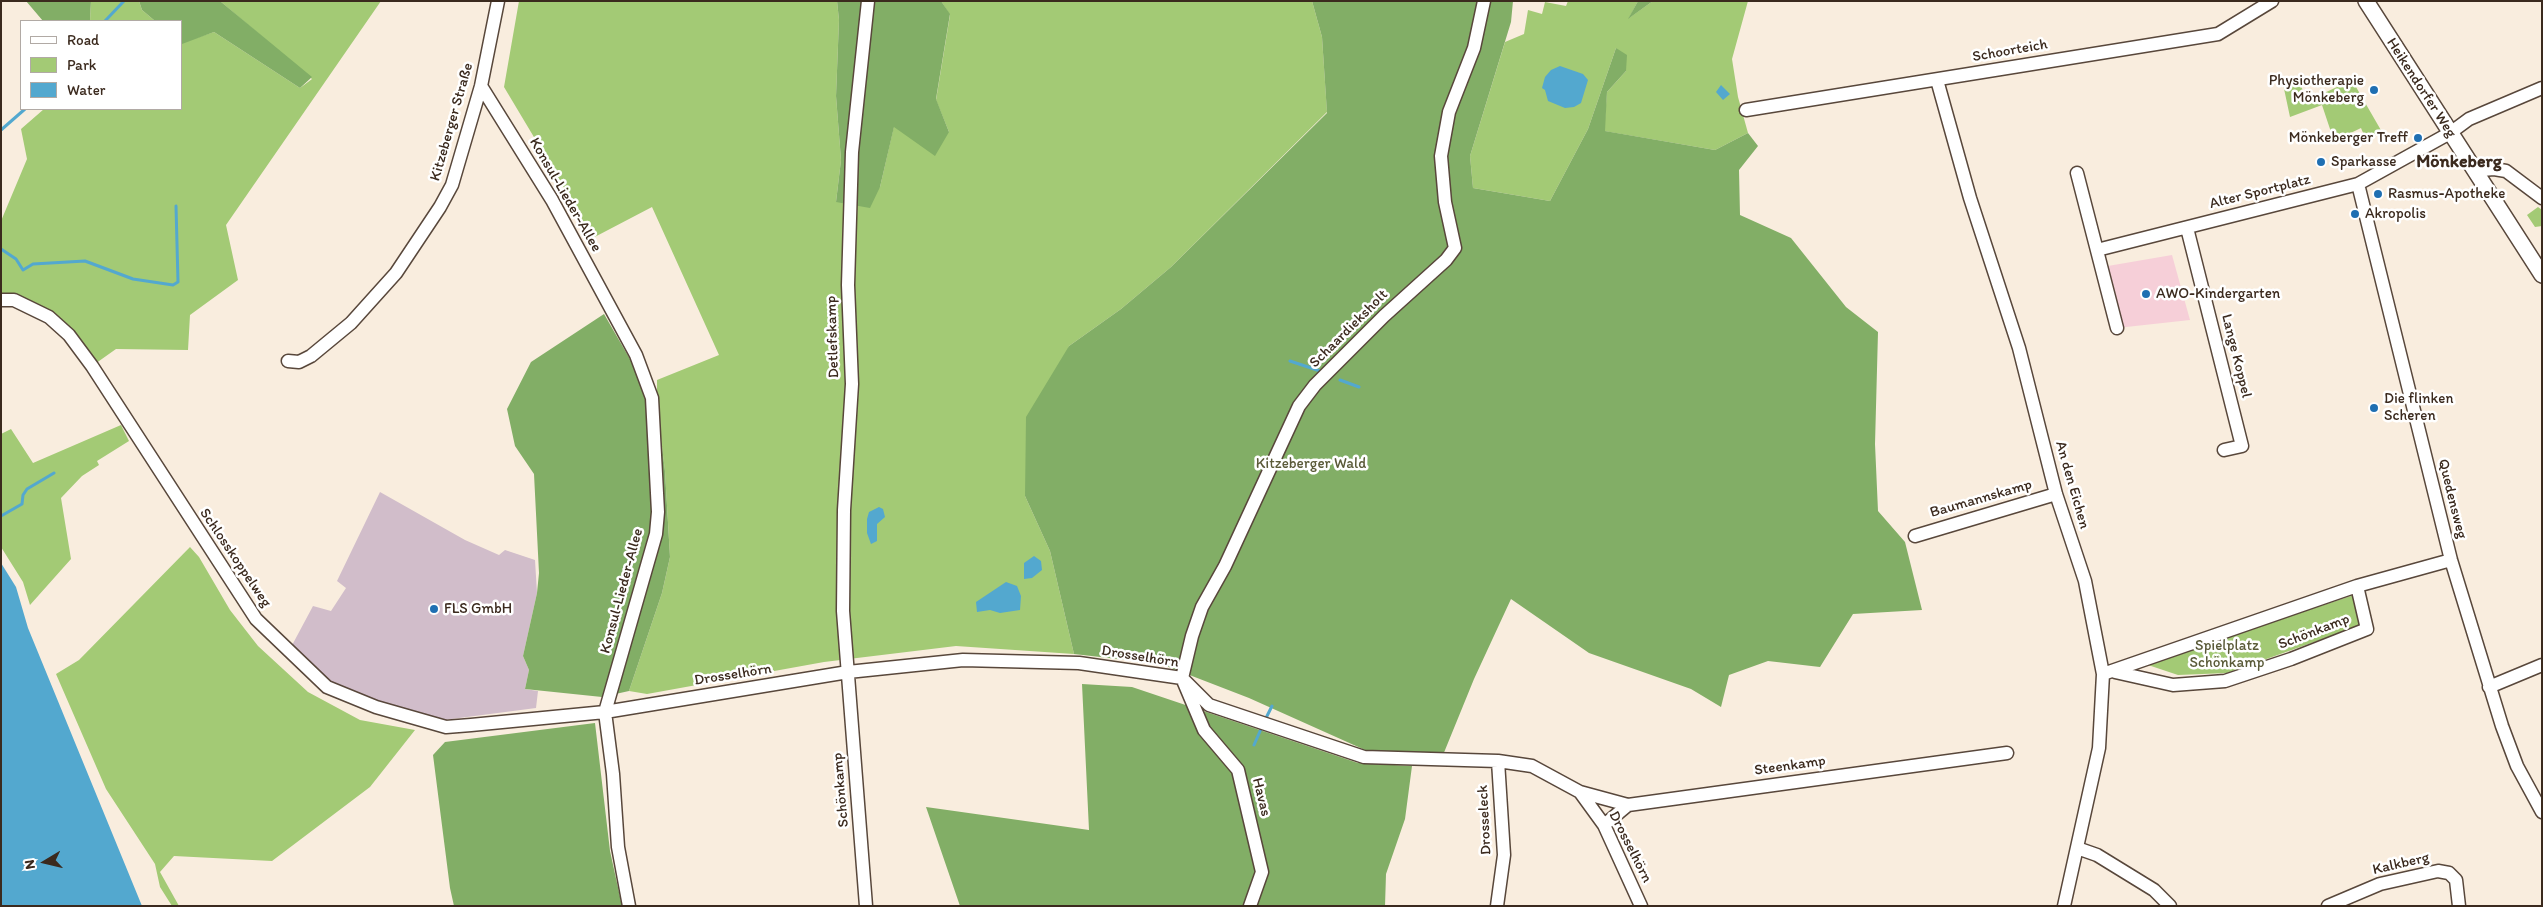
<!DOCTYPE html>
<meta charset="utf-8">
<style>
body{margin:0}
#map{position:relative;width:2543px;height:907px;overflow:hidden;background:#f9edde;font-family:Itim,sans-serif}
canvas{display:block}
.frame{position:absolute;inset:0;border:2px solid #3b2a1e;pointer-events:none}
.legend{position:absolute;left:20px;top:20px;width:162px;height:90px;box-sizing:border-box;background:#fff;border:1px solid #b1aaa5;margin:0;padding:6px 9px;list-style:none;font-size:15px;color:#3b2a1e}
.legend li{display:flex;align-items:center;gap:10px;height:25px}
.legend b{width:25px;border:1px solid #b1aaa5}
.north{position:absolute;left:20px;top:837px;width:50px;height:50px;-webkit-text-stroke:4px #fff;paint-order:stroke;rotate:261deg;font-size:14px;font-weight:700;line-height:20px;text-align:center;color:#3b2a1e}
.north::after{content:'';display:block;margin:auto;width:18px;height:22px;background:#3b2a1e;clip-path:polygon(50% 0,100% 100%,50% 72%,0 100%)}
</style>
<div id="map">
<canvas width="2543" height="907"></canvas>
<div class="frame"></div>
<ul class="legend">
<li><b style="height:6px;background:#fff"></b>Road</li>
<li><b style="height:14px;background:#a3ca75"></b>Park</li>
<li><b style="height:14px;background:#53a8cf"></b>Water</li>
</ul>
<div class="north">N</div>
</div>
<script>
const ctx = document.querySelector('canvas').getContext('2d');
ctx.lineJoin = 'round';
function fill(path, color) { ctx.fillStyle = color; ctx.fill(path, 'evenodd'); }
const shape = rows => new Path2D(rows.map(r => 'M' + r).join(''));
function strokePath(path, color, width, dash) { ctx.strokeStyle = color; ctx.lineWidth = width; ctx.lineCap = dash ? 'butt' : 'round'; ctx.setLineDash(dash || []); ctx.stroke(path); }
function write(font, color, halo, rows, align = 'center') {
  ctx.font = font + ' Itim,sans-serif'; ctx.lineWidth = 5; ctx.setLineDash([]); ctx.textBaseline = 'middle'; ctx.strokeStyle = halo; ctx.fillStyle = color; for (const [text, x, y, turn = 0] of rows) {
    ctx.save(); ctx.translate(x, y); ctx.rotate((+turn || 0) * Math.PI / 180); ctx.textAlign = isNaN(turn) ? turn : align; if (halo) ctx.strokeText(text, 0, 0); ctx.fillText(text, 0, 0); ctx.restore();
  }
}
const built = shape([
 [2172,255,2190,320,2117,328,2102,267]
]);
const industrial = shape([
 [380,492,465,540,499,555,505,550,535,560,537,593,523,656,529,670,525,689,538,691,536,708,444,720,379,705,330,687,290,649,313,606,331,611,346,588,337,581]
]);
const green = shape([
 [91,1,139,1,142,10,155,21,90,21],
 [220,1,381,1,226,225,238,280,190,315,188,350,116,349,92,366,49,317,1,302,1,221,27,159,21,129,44,109,181,109,181,43,214,32,300,88,312,79],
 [519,1,837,1,839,20,836,96,841,160,836,202,880,187,894,126,949,132,936,100,950,15,941,1,1312,1,1322,37,1327,112,1171,267,1121,309,1069,346,1025,496,1050,551,1074,654,956,646,824,662,647,694,629,691,662,593,670,557,665,471,657,406,657,380,719,355,652,207,587,241,562,184,504,87],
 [1568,1,1638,1,1629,18,1653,1,1748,1,1732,59,1738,97,1748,133,1715,150,1604,131,1607,92,1626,71,1616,48,1588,129,1550,201,1473,188,1470,156,1505,42,1524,34,1528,10,1542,14,1545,2,1566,6],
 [2298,78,2307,101,2352,80,2382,132,2366,140,2361,128,2334,141,2322,105,2290,117,2283,84],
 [2538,207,2542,210,2542,226,2535,227,2527,215],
 [121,425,129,441,97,461,99,465,82,476,61,498,71,559,30,605,23,582,1,547,1,434,11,429,33,463],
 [190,547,199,557,230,610,258,646,308,692,360,720,415,730,370,787,272,861,174,856,160,872,179,906,172,906,160,887,155,864,106,789,56,674,79,660],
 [2354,595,2362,625,2227,673,2178,675,2145,664]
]);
const forest = shape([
 [26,1,91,1,90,20,43,21],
 [139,1,220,1,312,77,300,88,214,32,182,44,181,21,155,21,142,10],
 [837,1,941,1,950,14,936,99,949,132,935,156,894,127,880,187,870,208,836,202,841,160,836,96,839,20],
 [1312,1,1513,1,1511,22,1470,156,1473,188,1550,201,1588,129,1616,48,1627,55,1626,71,1607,92,1605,131,1715,150,1748,133,1758,146,1739,170,1740,215,1791,238,1846,307,1878,332,1875,444,1878,511,1905,542,1922,610,1853,614,1820,667,1768,661,1729,675,1721,707,1691,689,1589,653,1511,599,1474,679,1443,755,1365,750,1249,698,1161,664,1074,654,1050,551,1025,496,1026,417,1069,346,1121,309,1171,267,1327,113,1322,37],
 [1638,1,1653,1,1628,19],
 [604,314,657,406,665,471,670,557,662,593,629,691,602,697,525,689,529,670,523,656,537,593,539,573,534,474,515,446,507,409,531,362],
 [1082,684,1132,687,1358,763,1412,766,1405,819,1386,874,1385,906,960,906,926,807,1089,830],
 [595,723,610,851,622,906,454,906,450,888,433,755,445,742]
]);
const water = shape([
 [1560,66,1583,74,1588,80,1581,103,1574,107,1565,108,1548,101,1545,90,1542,88,1545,77,1551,70],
 [1721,85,1730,94,1723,100,1716,92],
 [879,507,883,509,885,517,877,524,877,541,871,544,867,533,867,519,869,512],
 [1034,556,1041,561,1042,570,1032,578,1024,579,1024,563],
 [1,563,16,587,28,628,142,906,1,906],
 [1006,582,1017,586,1021,596,1020,610,1000,613,990,610,977,612,976,602]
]);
const stream = shape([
 [105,21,124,1],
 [1,130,25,109],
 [1,249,16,259,23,270,33,264,85,261,133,279,173,285,178,282,176,206],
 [1290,361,1320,371],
 [1340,380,1359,387],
 [1,516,22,504,23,495,27,489,54,473],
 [1266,718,1272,706],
 [1254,745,1261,729]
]);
const minor = shape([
 [1937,80,1970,198,2019,348,2056,494,2085,581,2103,674,2099,748,2064,906],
 [481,86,552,200,636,355,652,398,658,512,656,534,605,712,613,774,618,847,629,906],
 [1746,110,2218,34,2272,1],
 [2077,173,2117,328],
 [2476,174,2482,170,2494,169,2506,171,2542,198],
 [2358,184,2451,560,2502,726,2517,766,2542,812],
 [2187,228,2242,446,2224,450],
 [2097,250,2358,184,2450,133,2469,119,2542,88],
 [1,300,14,300,49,317,69,335,92,366,256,619,327,687,376,707,446,727,471,725,605,712,848,672,963,660,1079,663,1182,678,1209,705,1364,757,1498,761,1532,766,1580,792,1604,825,1641,906],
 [288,361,299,362,311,356,351,323,396,273,440,207,452,185,481,86,498,1],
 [1915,536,2056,494],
 [2115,672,2173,685,2225,681,2291,659,2367,629,2357,586],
 [2103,674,2357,586,2451,560],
 [2489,687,2542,665],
 [1580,792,1628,805,2007,753],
 [1604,825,1628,805],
 [2077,848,2097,855,2154,890,2170,906],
 [866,906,843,611,844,510,852,384,848,285,852,152,868,1],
 [1250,906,1262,872,1238,770,1204,730,1182,678,1192,636,1202,607,1225,566,1299,406,1315,385,1384,316,1446,260,1455,248,1445,202,1441,156,1449,112,1474,48,1484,1],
 [1497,906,1504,855,1498,761],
 [2328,906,2380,884,2438,871,2449,873,2456,880,2459,906]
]);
const tertiary = shape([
 [2366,1,2542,275]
]);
const markers = [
 [2374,90,5,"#1f6fb2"],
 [2418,138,5,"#1f6fb2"],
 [2321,162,5,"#1f6fb2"],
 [2378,194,5,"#1f6fb2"],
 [2355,214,5,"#1f6fb2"],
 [2146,294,5,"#1f6fb2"],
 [2374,408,5,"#1f6fb2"],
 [434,609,5,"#1f6fb2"]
];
const streetNames = [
 ["Schoorteich",2010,51,-10],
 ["Heikendorfer Weg",2421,88,57],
 ["Kitzeberger Straße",452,122,-74],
 ["Alter Sportplatz",2260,192,-14],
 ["Konsul-Lieder-Allee",565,195,60],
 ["Schaardieksholt",1349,329,-45],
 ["Detlefskamp",833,337,-92],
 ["Lange Koppel",2236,356,76],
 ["An den Eichen",2072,485,74],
 ["Baumannskamp",1981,499,-16],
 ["Quedensweg",2452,499,76],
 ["Schlosskoppelweg",235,558,56],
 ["Konsul-Lieder-Allee",622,591,-75],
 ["Schönkamp",2314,632,-21],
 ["Drosselhörn",1140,657,9],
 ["Drosselhörn",733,675,-9],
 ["Steenkamp",1790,766,-8],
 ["Schönkamp",841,790,-95],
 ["Havas",1261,797,76],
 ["Drosseleck",1485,820,-93],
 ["Drosselhörn",1630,847,63],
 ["Kalkberg",2401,864,-13]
];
const poiNames = [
 ["Physiotherapie",2364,81,"right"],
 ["Mönkeberg",2364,98,"right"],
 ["Mönkeberger Treff",2408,138,"right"],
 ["Sparkasse",2331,162],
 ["Rasmus-Apotheke",2388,194],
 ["Akropolis",2365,214],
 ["AWO-Kindergarten",2156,294],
 ["Die flinken",2384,399],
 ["Scheren",2384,416],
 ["FLS GmbH",444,609]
];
const parkNames = [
 ["Kitzeberger Wald",1311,464],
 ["Spielplatz",2227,646],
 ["Schönkamp",2227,663]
];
const quarterNames = [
 ["Mönkeberg",2459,162]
];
fill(built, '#f6cfd8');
fill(industrial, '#d1bdca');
fill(green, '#a3ca75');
fill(forest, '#82ae66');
fill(water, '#53a8cf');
strokePath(stream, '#53a8cf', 3);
strokePath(minor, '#58473b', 15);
strokePath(tertiary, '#58473b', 18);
strokePath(minor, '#fff', 12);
strokePath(tertiary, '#fff', 15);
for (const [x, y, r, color] of markers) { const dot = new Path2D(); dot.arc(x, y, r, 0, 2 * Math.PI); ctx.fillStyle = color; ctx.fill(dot); strokePath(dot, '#fff', 2); }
write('15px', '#3b2a1e', '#fff', streetNames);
write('15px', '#3b2a1e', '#fff', poiNames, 'left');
write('15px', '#5a5a38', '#fff', parkNames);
write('bold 18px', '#3b2a1e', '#fff', quarterNames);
</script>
